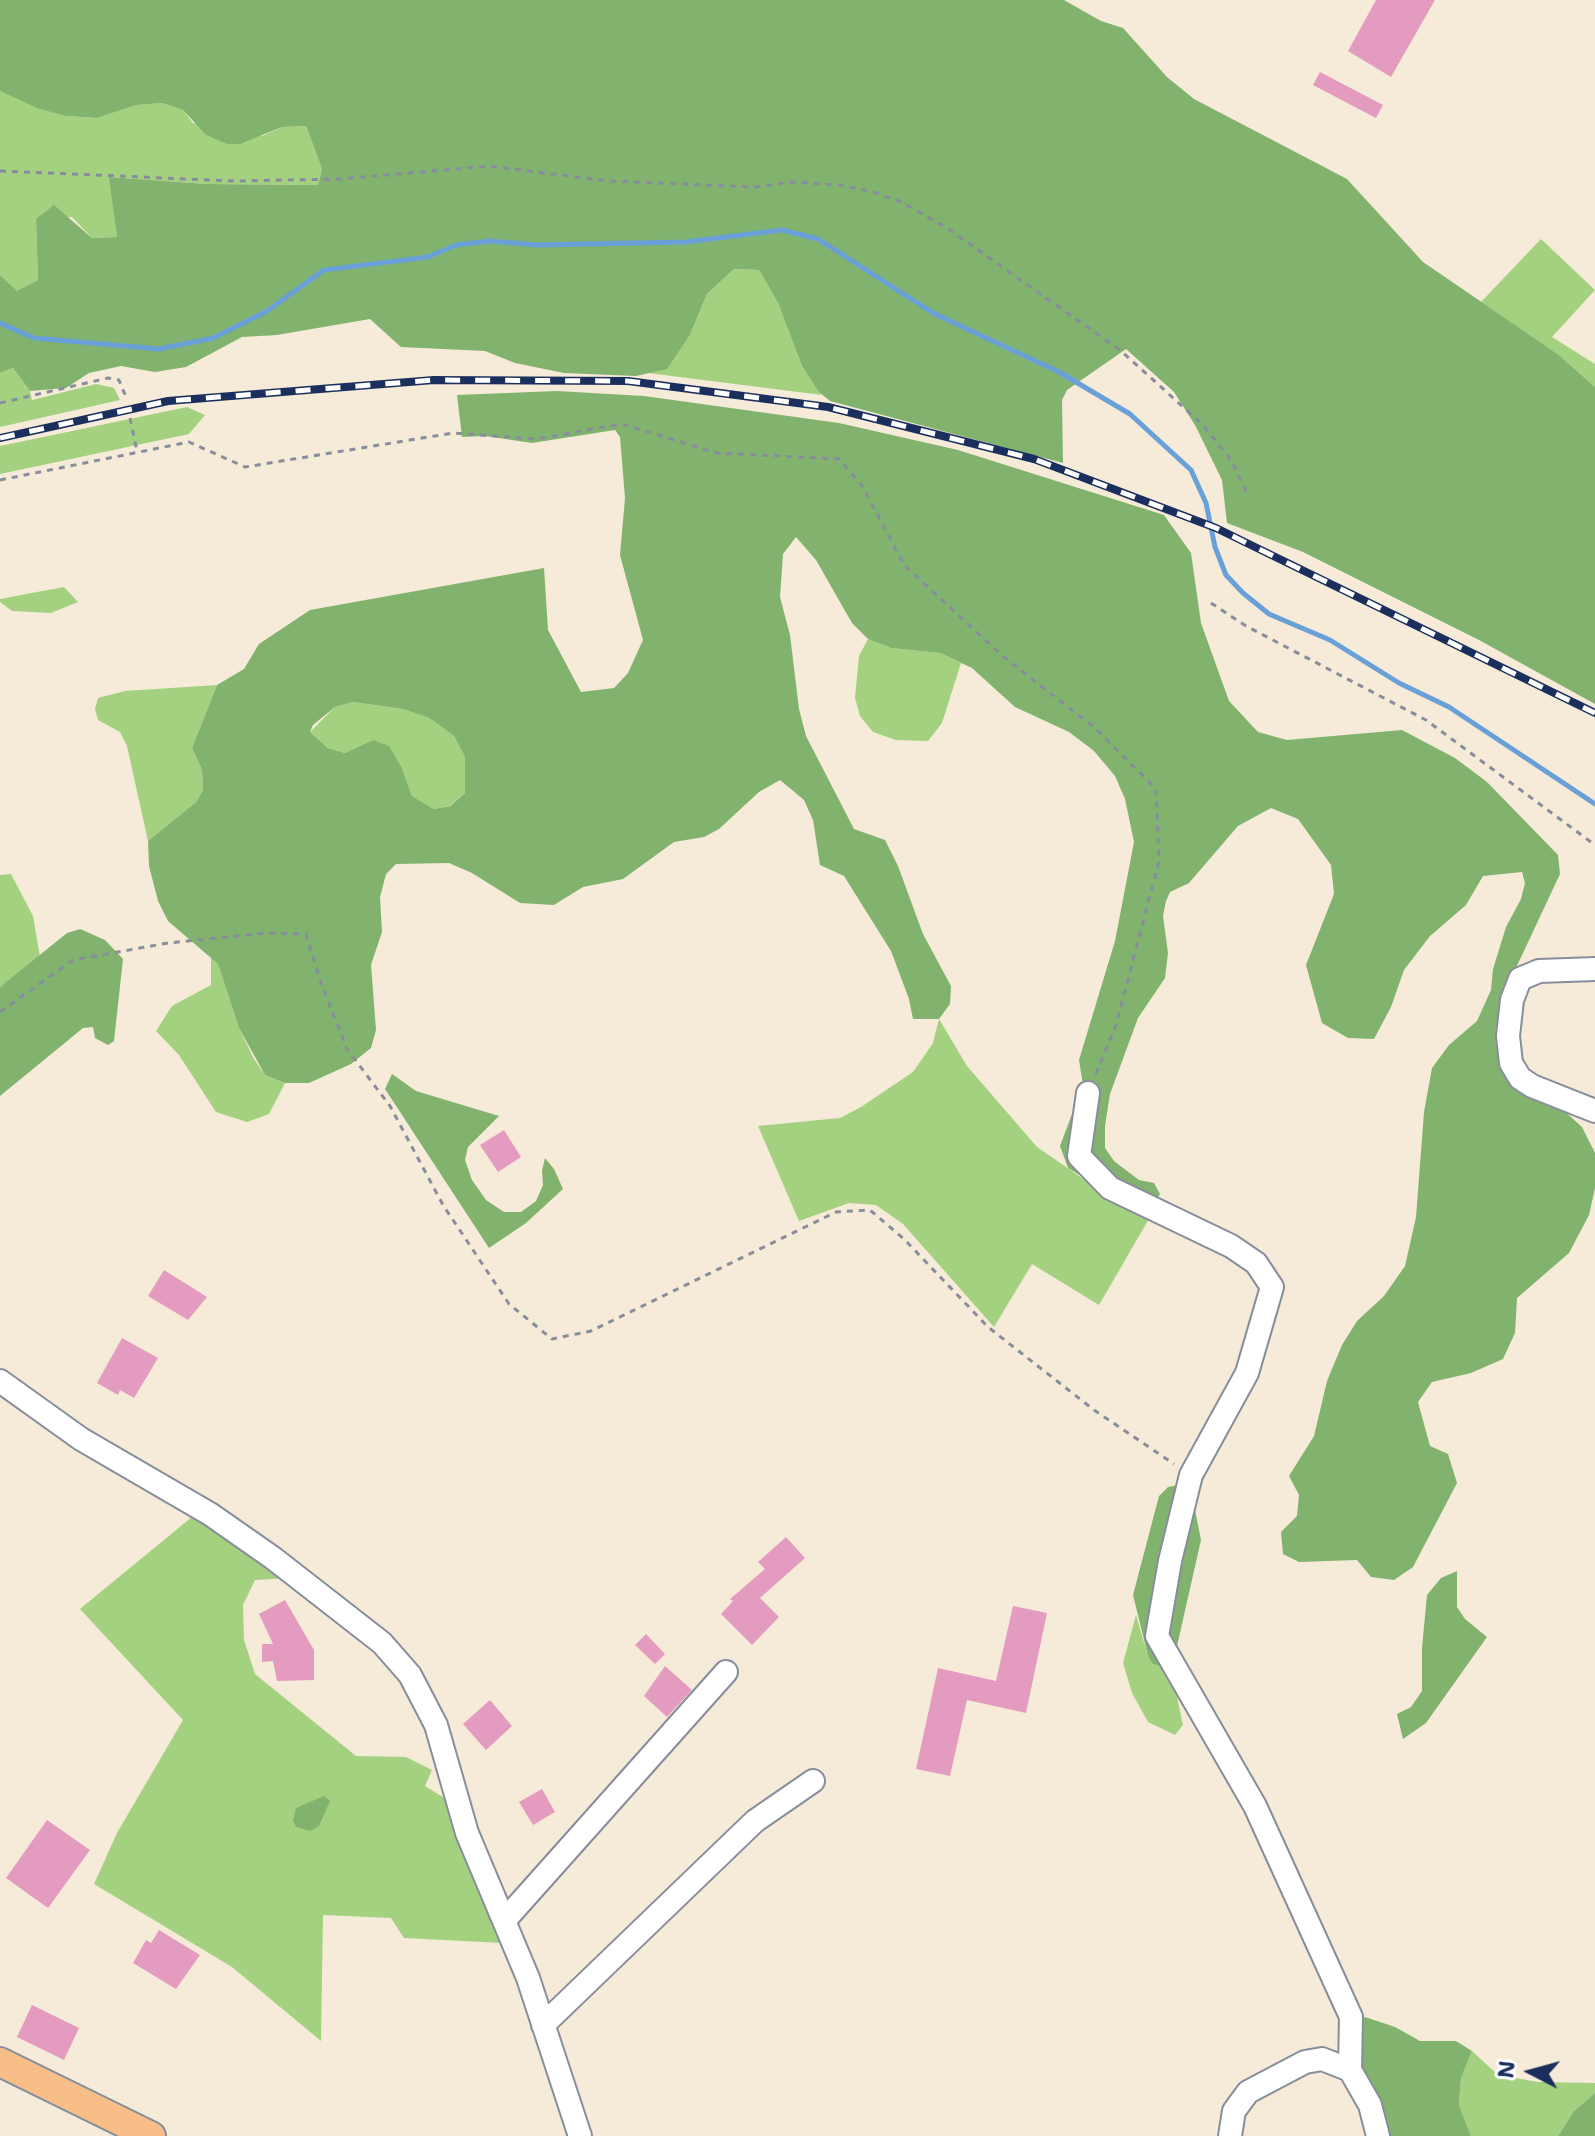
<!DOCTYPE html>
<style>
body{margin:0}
#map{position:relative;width:1595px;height:2136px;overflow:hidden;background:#f5ebd8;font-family:"Shantell Sans",sans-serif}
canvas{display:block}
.north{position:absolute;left:1491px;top:2032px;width:80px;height:80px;-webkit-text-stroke:6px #fff;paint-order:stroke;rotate:276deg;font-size:22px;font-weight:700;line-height:32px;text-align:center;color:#1b2f5e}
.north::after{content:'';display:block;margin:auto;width:28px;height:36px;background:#1b2f5e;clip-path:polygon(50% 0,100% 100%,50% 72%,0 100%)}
</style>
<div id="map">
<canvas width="1595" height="2136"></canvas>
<div class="north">N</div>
</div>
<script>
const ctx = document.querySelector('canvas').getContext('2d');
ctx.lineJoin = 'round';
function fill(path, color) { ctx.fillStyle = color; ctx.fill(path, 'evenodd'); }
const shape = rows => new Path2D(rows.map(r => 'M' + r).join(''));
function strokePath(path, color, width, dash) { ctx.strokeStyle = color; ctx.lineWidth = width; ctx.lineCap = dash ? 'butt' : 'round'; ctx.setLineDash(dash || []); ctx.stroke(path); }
const green = shape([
 [0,91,66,116,97,118,137,105,162,103,183,110,193,123,262,136,282,127,306,126,322,169,318,185,207,184,110,177,117,237,92,238,72,217,36,219,38,280,17,292,0,275],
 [1541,239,1595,290,1552,337,1595,364,1595,387,1559,355,1481,302],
 [734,269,759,270,778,303,802,366,822,395,648,373,667,368,690,335,707,294],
 [13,368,30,391,32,400,96,384,114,388,120,400,0,427,0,373],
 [187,407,205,415,189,434,0,474,0,446],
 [64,587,78,602,51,613,12,611,0,602,0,599],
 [868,639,891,648,940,653,961,663,942,723,928,741,896,740,873,732,860,716,855,698,859,656],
 [217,685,192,748,202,770,203,790,196,802,148,841,127,746,120,732,98,720,95,709,98,698,125,691],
 [353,702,403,709,429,718,454,736,465,757,465,793,449,806,434,809,412,796,402,768,373,740,345,753,328,748,310,732,335,707],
 [11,874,33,916,40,957,0,987,0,875],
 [211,957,218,964,239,1028,254,1059,265,1075,285,1083,269,1114,247,1122,216,1112,179,1055,156,1031,172,1006,211,985],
 [939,1019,967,1066,1037,1147,1085,1180,1153,1212,1099,1305,1032,1264,994,1327,903,1224,876,1205,849,1203,799,1221,758,1126,840,1118,861,1107,913,1072,933,1043],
 [198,1512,290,1578,255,1580,243,1605,244,1640,255,1674,356,1756,406,1757,432,1770,425,1786,446,1799,503,1943,404,1938,391,1918,323,1915,321,2041,232,1967,94,1884,117,1833,183,1720,80,1609],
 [1136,1615,1148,1656,1166,1667,1175,1688,1183,1725,1175,1735,1148,1722,1132,1693,1123,1663],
 [1472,2051,1498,2075,1538,2082,1595,2083,1595,2093,1574,2111,1558,2136,1471,2136,1459,2105,1461,2078]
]);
const forest = shape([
 [0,0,1064,0,1101,21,1123,28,1167,77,1194,99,1347,179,1423,262,1559,355,1595,387,1595,704,1479,640,1303,552,1227,523,1222,480,1195,425,1174,392,1126,349,1067,390,1062,400,1063,463,830,401,819,392,802,366,778,303,759,270,734,269,707,294,690,335,667,369,636,376,564,373,515,363,485,351,401,347,370,319,277,335,242,337,186,367,155,372,121,366,89,373,66,388,30,391,13,368,0,373,0,275,17,291,38,280,36,219,54,205,92,238,117,237,109,177,207,184,318,185,322,169,306,126,282,127,240,144,227,144,206,135,183,110,162,103,137,105,97,118,66,116,37,108,0,91],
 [557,391,644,396,839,423,958,450,1164,515,1191,553,1201,623,1229,701,1258,732,1287,740,1402,730,1455,758,1487,782,1558,855,1560,874,1515,970,1506,1058,1582,1127,1595,1153,1595,1188,1589,1215,1569,1253,1517,1298,1515,1333,1503,1359,1471,1373,1432,1382,1418,1402,1430,1446,1448,1454,1457,1483,1413,1567,1394,1580,1371,1577,1357,1560,1299,1562,1283,1554,1281,1532,1297,1516,1299,1495,1289,1476,1314,1436,1327,1381,1342,1345,1357,1321,1384,1296,1405,1266,1416,1217,1424,1112,1432,1068,1449,1045,1477,1021,1491,990,1493,969,1506,927,1521,899,1525,883,1522,872,1483,876,1466,905,1430,936,1404,970,1391,1007,1374,1039,1348,1038,1322,1023,1306,965,1334,894,1331,865,1298,819,1271,808,1238,826,1189,883,1170,892,1166,901,1163,916,1168,953,1165,978,1138,1018,1110,1094,1105,1126,1105,1148,1114,1161,1139,1180,1154,1183,1160,1194,1156,1201,1126,1203,1068,1168,1060,1146,1083,1085,1079,1060,1115,941,1134,842,1125,799,1115,776,1094,751,1069,732,1015,707,972,668,940,653,891,648,868,639,852,623,816,560,796,537,783,554,780,597,790,635,799,709,806,736,854,829,885,840,898,866,923,934,951,986,950,1004,939,1019,913,1019,909,999,891,951,844,876,820,865,813,820,804,800,780,780,759,792,719,829,704,837,674,842,623,879,583,887,554,905,520,903,472,873,449,863,396,864,386,874,380,897,382,932,371,965,376,1030,371,1048,351,1064,309,1083,285,1083,265,1075,239,1028,218,964,168,921,158,901,149,866,148,841,196,802,203,790,202,770,192,748,217,685,244,669,259,644,310,610,544,568,548,630,581,692,614,688,628,673,643,640,620,555,625,498,620,437,615,430,532,443,485,436,462,437,457,395],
 [353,702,403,709,429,718,454,736,465,757,465,793,450,806,434,809,412,796,402,768,389,746,373,740,345,753,328,748,310,732,313,725,335,707],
 [80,929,105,940,123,959,114,1041,108,1045,95,1038,93,1027,83,1028,0,1096,0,987,67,933],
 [392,1074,416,1091,499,1116,468,1147,465,1160,472,1180,486,1200,504,1212,521,1212,536,1201,543,1185,542,1171,545,1158,554,1169,563,1189,526,1223,489,1248,385,1089],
 [1183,1484,1191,1490,1201,1540,1175,1655,1166,1667,1153,1664,1148,1656,1133,1595,1159,1496,1168,1487],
 [1457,1571,1457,1607,1465,1619,1487,1637,1426,1723,1403,1739,1397,1714,1411,1707,1422,1691,1422,1648,1427,1595,1441,1578],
 [324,1796,330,1801,319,1826,310,1831,296,1827,293,1820,296,1808],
 [1365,2017,1395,2027,1420,2041,1456,2041,1472,2051,1461,2078,1459,2105,1471,2136,1383,2136,1359,2069,1357,2026],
 [1595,2093,1595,2136,1558,2136,1574,2111]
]);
const stream = shape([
 [0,323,34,338,159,349,213,338,267,311,324,270,428,257,456,245,489,241,537,245,685,242,782,230,818,239,933,313,1059,372,1130,414,1191,470,1206,503,1215,547,1226,575,1243,593,1269,614,1330,640,1399,683,1449,707,1595,804]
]);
const building = shape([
 [1376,0,1435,0,1391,77,1348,51],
 [1320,72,1383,105,1376,118,1313,85],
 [504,1130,521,1157,498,1172,480,1145],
 [164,1270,207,1297,188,1320,148,1296],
 [122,1338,158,1358,134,1398,120,1390,118,1395,97,1383],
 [786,1537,805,1558,760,1598,779,1617,752,1645,721,1614,733,1601,730,1599,765,1569,758,1562],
 [285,1600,314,1650,314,1680,277,1681,273,1661,262,1662,262,1644,273,1644,259,1614],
 [1013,1606,1047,1613,1026,1713,967,1700,950,1776,916,1769,938,1668,996,1681],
 [646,1634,665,1654,655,1664,635,1645],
 [665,1666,692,1690,667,1717,644,1696],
 [490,1700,512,1726,486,1750,463,1724],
 [542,1789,555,1812,533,1825,519,1802],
 [47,1820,90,1850,48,1908,6,1878],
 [159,1930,200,1955,176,1989,133,1963,146,1940,151,1943],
 [32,2005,79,2028,64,2060,17,2037]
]);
const path = shape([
 [0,171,235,181,339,179,490,166,608,181,756,187,792,182,839,185,874,192,901,202,947,228,1120,350,1202,424,1231,460,1248,495],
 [0,403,108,378,119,380,126,397],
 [130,418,137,451],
 [0,480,189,442,245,467,453,433,536,439,622,424,717,453,839,459,863,487,904,565,1005,658,1095,728,1156,789,1159,861,1116,1025,1095,1076],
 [1211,603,1246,626,1426,720,1595,845],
 [0,1012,73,960,168,943,267,933,306,934,321,983,347,1049,390,1106,443,1205,509,1304,552,1339,591,1331,836,1212,870,1210,904,1239,988,1327,1094,1410,1174,1464]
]);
const minor = shape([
 [1595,969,1539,971,1520,979,1512,1000,1508,1036,1511,1063,1520,1078,1532,1086,1595,1111],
 [1088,1093,1079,1156,1110,1188,1231,1246,1256,1263,1272,1287,1247,1373,1191,1475,1170,1561,1157,1636,1255,1806,1351,2017,1350,2070],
 [0,1381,81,1439,210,1514,273,1558,382,1643,410,1675,436,1725,467,1833,528,1978,580,2136],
 [504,1921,726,1672],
 [543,2025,755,1821,813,1781],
 [1230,2136,1234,2111,1248,2092,1305,2062,1322,2059,1350,2070,1370,2105,1378,2136]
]);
const major = shape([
 [0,2062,151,2136]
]);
const rail = shape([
 [0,438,168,401,434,380,628,381,828,407,1034,459,1216,528,1595,713]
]);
fill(green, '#a3d17f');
fill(forest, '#82b36e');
strokePath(stream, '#6aa0d8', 5);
fill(building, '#e39cbf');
strokePath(minor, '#888d9b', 26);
strokePath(major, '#888d9b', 32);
strokePath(path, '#888d9b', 3, [6, 6]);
strokePath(minor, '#fff', 22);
strokePath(major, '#f7be87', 28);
strokePath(rail, '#1b2f5e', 8);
strokePath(rail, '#fff', 5, [15]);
</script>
